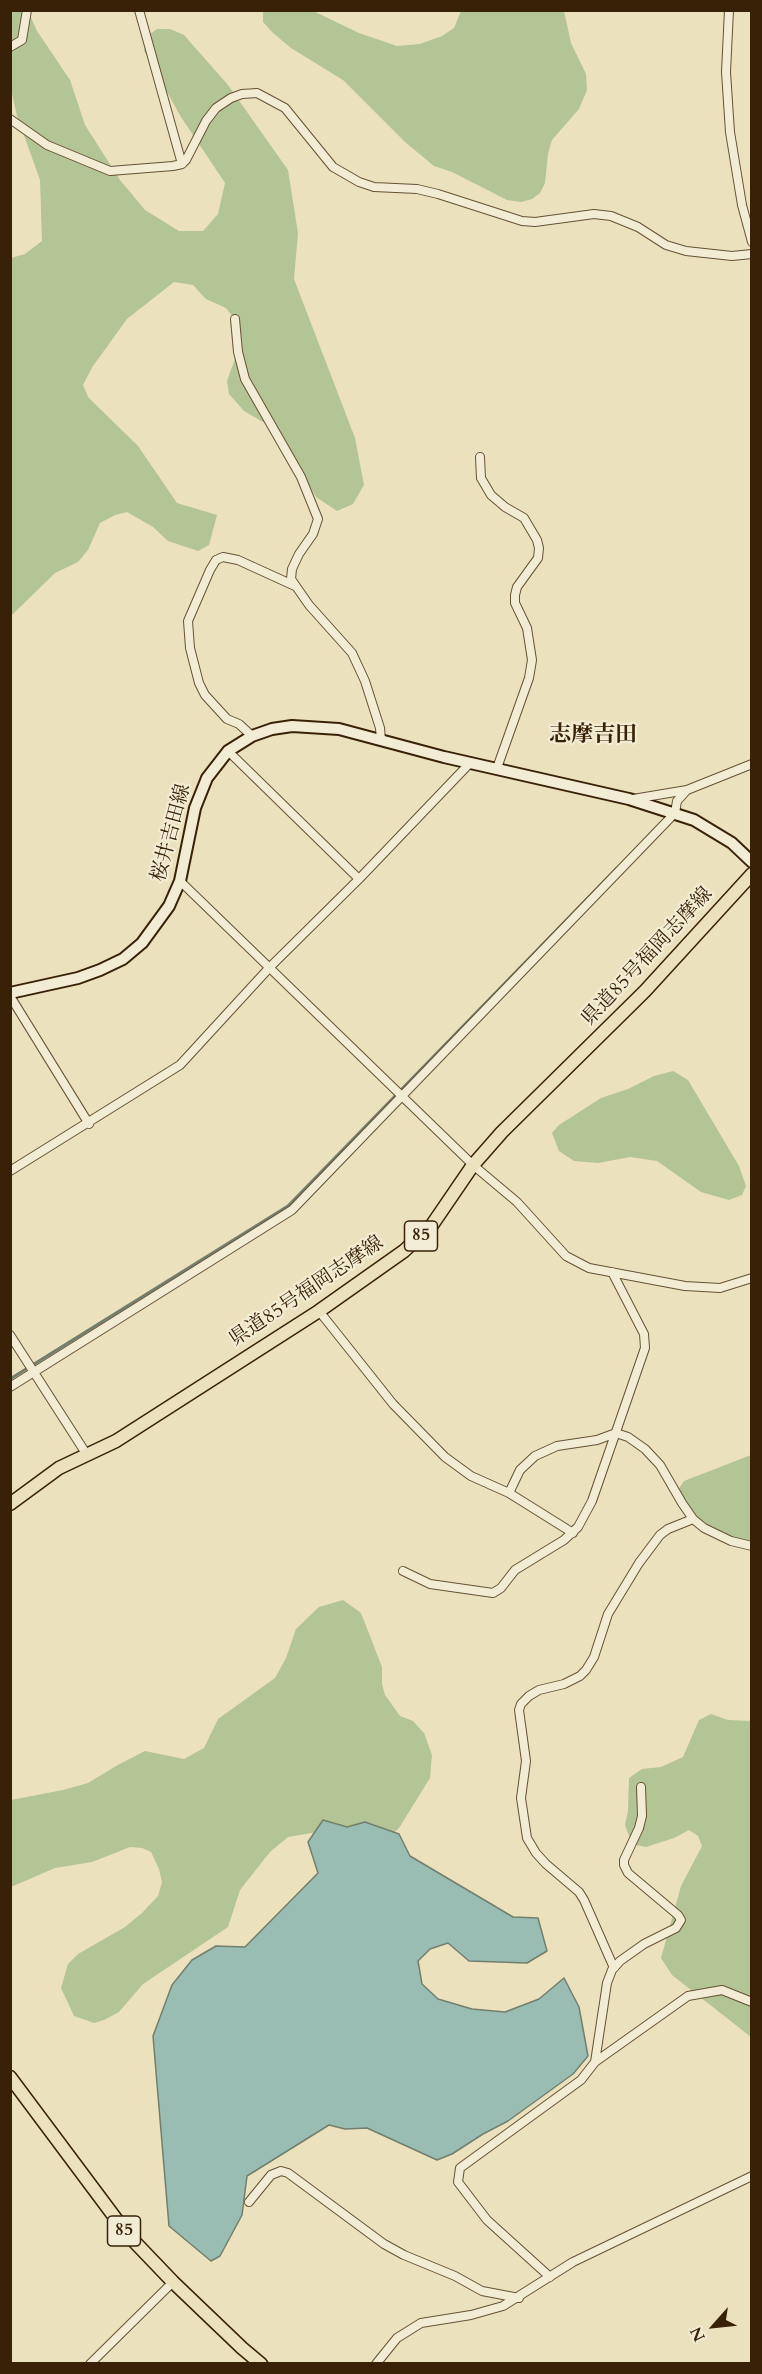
<!DOCTYPE html>
<meta charset="utf-8">
<style>
body{margin:0}
#map{position:relative;width:762px;height:2374px;overflow:hidden;background:#ece1bd;font-family:Cardo,serif}
canvas{display:block}
.frame{position:absolute;inset:0;border:12px solid #392107;pointer-events:none}
.north{position:absolute;left:684px;top:2296px;width:60px;height:60px;-webkit-text-stroke:4px #f3ecd4;paint-order:stroke;rotate:243deg;font-size:16px;font-weight:700;line-height:24px;text-align:center;color:#392107}
.north::after{content:'';display:block;margin:auto;width:21px;height:27px;background:#392107;clip-path:polygon(50% 0,100% 100%,50% 72%,0 100%)}
</style>
<div id="map">
<canvas width="762" height="2374"></canvas>
<div class="frame"></div>
<div class="north">N</div>
</div>
<script>
const ctx = document.querySelector('canvas').getContext('2d');
ctx.lineJoin = 'round';
function fill(path, color) { ctx.fillStyle = color; ctx.fill(path, 'evenodd'); }
const shape = rows => new Path2D(rows.map(r => 'M' + r).join(''));
function strokePath(path, color, width, dash) { ctx.strokeStyle = color; ctx.lineWidth = width; ctx.lineCap = dash ? 'butt' : 'round'; ctx.setLineDash(dash || []); ctx.stroke(path); }
function write(font, color, halo, rows, align = 'center') {
  ctx.font = font + ' Cardo,"Noto Serif JP",serif'; ctx.lineWidth = 4.5; ctx.setLineDash([]); ctx.textBaseline = 'middle'; ctx.strokeStyle = halo; ctx.fillStyle = color; for (const [text, x, y, turn = 0] of rows) {
    ctx.save(); ctx.translate(x, y); ctx.rotate((+turn || 0) * Math.PI / 180); ctx.textAlign = isNaN(turn) ? turn : align; if (halo) ctx.strokeText(text, 0, 0); ctx.fillText(text, 0, 0); ctx.restore();
  }
}
const green = shape([
 [11,11,28,11,37,31,70,80,85,125,120,180,145,210,179,231,203,231,218,214,225,183,181,117,144,51,146,37,157,29,170,29,184,35,228,85,288,170,298,233,294,279,355,438,364,485,353,504,337,511,316,497,275,429,244,411,229,394,227,381,236,356,240,326,226,308,206,299,193,285,174,282,127,319,93,366,83,385,88,397,138,446,177,503,217,515,209,545,198,551,168,541,153,527,127,512,115,515,100,523,88,550,78,562,55,573,11,616,11,258,25,254,42,241,40,180,17,116,11,89],
 [263,11,313,11,359,33,397,46,420,44,442,36,454,28,461,11,564,11,571,43,586,74,587,90,579,109,552,140,548,154,545,183,540,193,532,199,521,202,507,200,452,172,434,166,405,142,343,80,291,48,273,33,263,22],
 [673,1071,688,1080,739,1166,746,1186,742,1195,729,1200,701,1192,657,1161,630,1157,598,1163,574,1161,559,1151,552,1133,559,1125,601,1098,628,1089,654,1076],
 [751,1455,751,1551,739,1547,691,1513,678,1490,684,1481],
 [343,1600,361,1613,382,1667,382,1684,385,1695,400,1716,413,1721,424,1733,432,1755,430,1778,399,1828,390,1836,335,1829,288,1837,270,1852,240,1890,228,1927,143,1984,119,2012,104,2020,94,2023,74,2016,61,1988,68,1964,78,1954,125,1927,142,1913,158,1896,162,1882,159,1869,151,1852,142,1848,130,1847,92,1862,55,1868,11,1887,11,1800,63,1790,88,1783,116,1766,145,1751,184,1759,204,1748,218,1719,275,1678,286,1658,296,1629,319,1607],
 [711,1714,728,1720,751,1721,751,2037,672,1975,661,1958,681,1886,702,1846,698,1836,689,1830,674,1838,646,1847,632,1844,625,1825,628,1811,629,1778,642,1769,661,1767,683,1757,699,1720]
]);
const water = shape([
 [323,1820,347,1827,365,1822,399,1834,410,1856,513,1917,538,1918,547,1951,527,1963,469,1961,448,1943,430,1949,418,1961,422,1984,438,1999,472,2009,505,2012,539,1999,564,1978,579,2007,588,2056,573,2074,508,2121,483,2134,452,2154,437,2160,367,2128,345,2129,329,2125,247,2176,242,2215,220,2256,211,2261,169,2226,153,2036,172,1985,192,1960,216,1946,245,1947,318,1873,308,1842,323,1820]
]);
const stream = shape([
 [10,1379,288,1206,617,868]
]);
const street = shape([
 [139,10,182,164],
 [729,10,726,72,730,132,742,205,752,242],
 [10,47,22,40,27,10],
 [10,119,47,145,110,171,173,166,182,164,186,160,206,121,216,108,231,98,242,94,257,93,285,108,333,167,359,182,374,187,417,189,438,194,522,221,535,222,594,214,611,216,638,227,666,245,686,251,732,256,752,254],
 [235,319,238,352,245,379,301,477,318,519,313,534,299,554,292,569,291,579,309,605,352,653,365,681,380,728,381,740],
 [480,457,481,478,491,495,505,507,524,518,537,540,539,548,538,558,517,587,515,595,515,603,527,628,532,660,529,678,497,768],
 [252,736,239,724,227,719,205,695,199,683,190,648,188,621,210,570,216,560,223,557,238,560,295,586],
 [228,751,359,879],
 [633,799,687,790,752,764],
 [180,881,473,1165,517,1202,566,1256,589,1268,685,1286,720,1288,752,1278],
 [10,996,89,1124],
 [10,1171,180,1065,270,967,359,879,470,763],
 [319,1311,393,1404,445,1457,471,1476,509,1493,573,1533],
 [10,1335,87,1455],
 [10,1387,292,1210,675,813,677,801,687,790],
 [509,1493,520,1470,535,1456,557,1446,597,1440,616,1433,628,1437,645,1449,660,1465,682,1503,693,1519,704,1528,731,1541,752,1546],
 [403,1571,430,1584,493,1593,501,1588,515,1570,564,1540,578,1527,592,1501,645,1348,644,1334,612,1272],
 [614,1968,584,1900,579,1892,546,1864,536,1853,527,1838,521,1798,526,1761,519,1710,521,1704,529,1696,539,1690,564,1684,580,1676,586,1670,594,1657,608,1614,639,1563,660,1535,668,1529,693,1519],
 [595,2062,607,1983,612,1970,620,1961,644,1944,676,1928,681,1920,678,1915,628,1873,624,1865,624,1860,639,1828,642,1816,641,1787],
 [249,2202,271,2175,281,2171,288,2173,384,2244,404,2255,455,2276,482,2291,519,2298],
 [550,2277,487,2220,458,2182,460,2168,581,2080,595,2062,688,1996,722,1990,752,2002],
 [90,2364,173,2282],
 [376,2364,397,2338,421,2323,471,2315,503,2306,573,2262,752,2176]
]);
const secondary = shape([
 [10,993,78,978,100,970,123,959,142,943,169,906,180,881,195,808,207,778,228,751,252,736,272,729,292,726,339,729,444,757,629,799,694,820,732,843,752,862]
]);
const primary = shape([
 [10,1504,59,1468,116,1441,319,1311,404,1251,432,1225,473,1165,502,1132,645,991,752,874],
 [10,2077,128,2235,173,2282,242,2348,261,2364]
]);
const shields = [
 [421,1236,33],
 [124,2231,33]
];
const shieldNames = [
 ["85",421,1236],
 ["85",124,2231]
];
const streetNames = [
 ["桜井吉田線",172,833,-75],
 ["県道85号福岡志摩線",648,957,-47],
 ["県道85号福岡志摩線",307,1292,-34]
];
const quarterNames = [
 ["志摩吉田",593,736]
];
fill(green, '#b3c495');
fill(water, '#99bdb2');
strokePath(water, '#737f6e', 1.5);
strokePath(stream, '#737f6e', 3);
strokePath(street, '#665134', 10);
strokePath(secondary, '#392107', 14);
strokePath(primary, '#392107', 15);
strokePath(street, '#f3ecd4', 8);
strokePath(secondary, '#f3ecd4', 10);
strokePath(primary, '#ece1bd', 12);
for (const [x, y, w] of shields) { const box = new Path2D(); box.roundRect(x - w / 2, y - 15, w, 30, 4.5); ctx.fillStyle = '#f3ecd4'; ctx.fill(box); strokePath(box, '#392107', 1.5); }
write('bold 18px', '#392107', null, shieldNames);
write('20px', '#392107', '#f3ecd4', streetNames);
write('bold 22px', '#392107', '#f3ecd4', quarterNames);
</script>
